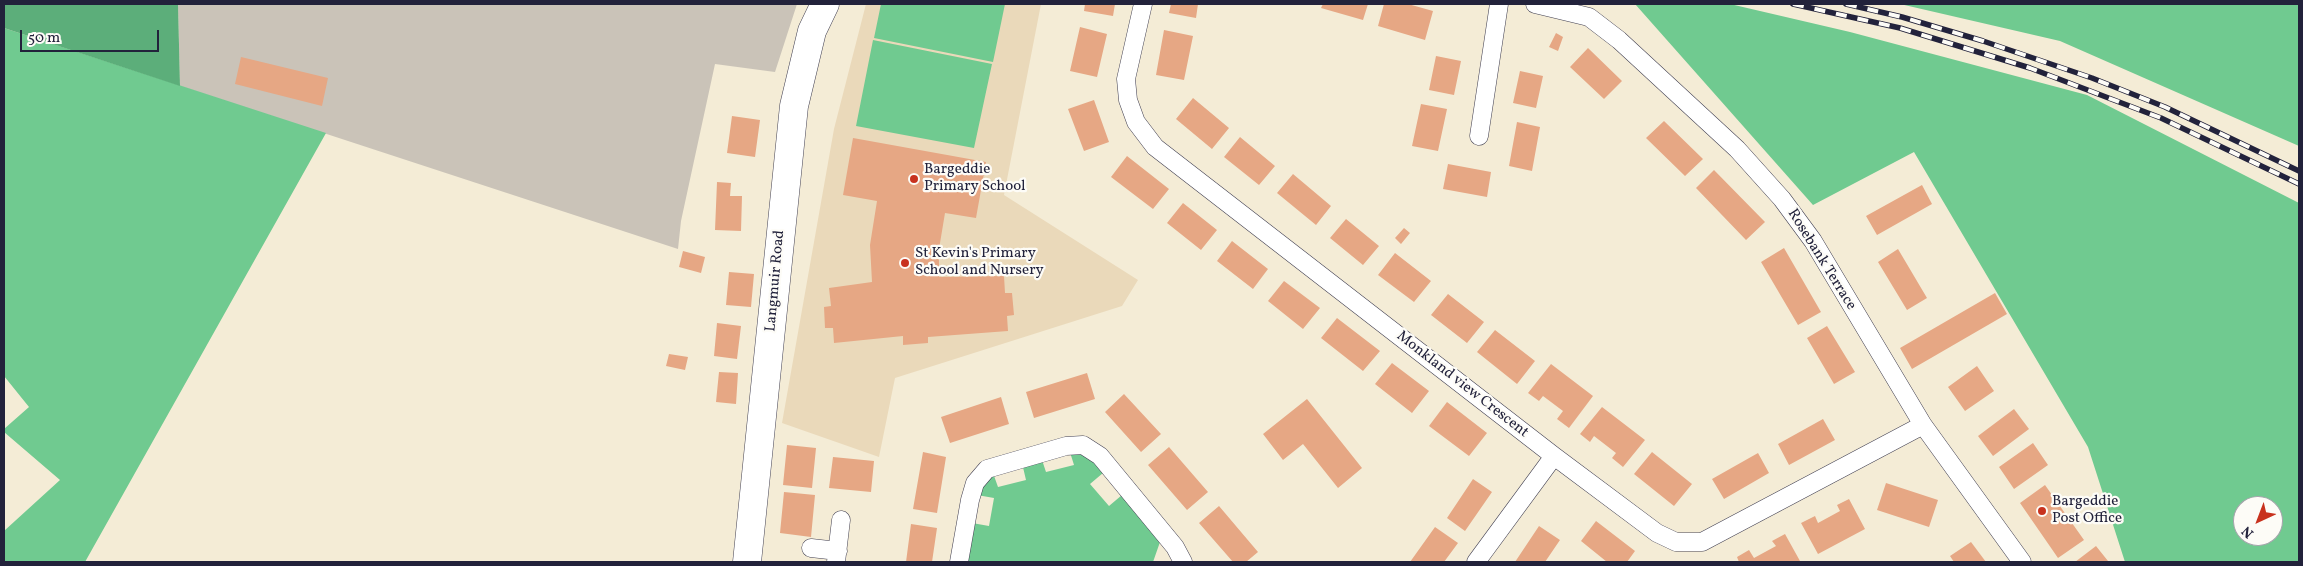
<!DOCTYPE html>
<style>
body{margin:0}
#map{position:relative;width:2303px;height:566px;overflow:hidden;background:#f4ecd6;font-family:Vollkorn,serif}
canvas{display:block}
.frame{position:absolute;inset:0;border:5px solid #22223b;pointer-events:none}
.north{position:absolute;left:2233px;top:496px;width:50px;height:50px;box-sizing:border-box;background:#fdfcf7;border:1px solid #a5a5ac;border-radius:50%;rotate:223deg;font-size:14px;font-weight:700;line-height:20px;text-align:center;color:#22223b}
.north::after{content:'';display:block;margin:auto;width:18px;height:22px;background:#c8321e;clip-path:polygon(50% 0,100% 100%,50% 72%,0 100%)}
.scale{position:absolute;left:20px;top:30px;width:139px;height:22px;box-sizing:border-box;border:2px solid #22223b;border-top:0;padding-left:6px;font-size:15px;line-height:18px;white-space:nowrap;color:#22223b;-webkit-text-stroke:4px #fdfcf7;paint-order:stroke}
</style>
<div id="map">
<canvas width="2303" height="566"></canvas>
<div class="frame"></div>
<div class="north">N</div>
<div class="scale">50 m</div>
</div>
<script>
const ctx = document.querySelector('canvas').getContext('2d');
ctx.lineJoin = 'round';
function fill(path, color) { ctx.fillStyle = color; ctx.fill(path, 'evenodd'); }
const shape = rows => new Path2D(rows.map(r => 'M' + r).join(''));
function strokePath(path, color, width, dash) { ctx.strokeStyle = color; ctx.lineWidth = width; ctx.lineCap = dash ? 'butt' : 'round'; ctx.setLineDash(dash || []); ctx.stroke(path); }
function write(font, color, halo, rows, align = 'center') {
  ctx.font = font + ' Vollkorn,serif'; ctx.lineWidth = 4.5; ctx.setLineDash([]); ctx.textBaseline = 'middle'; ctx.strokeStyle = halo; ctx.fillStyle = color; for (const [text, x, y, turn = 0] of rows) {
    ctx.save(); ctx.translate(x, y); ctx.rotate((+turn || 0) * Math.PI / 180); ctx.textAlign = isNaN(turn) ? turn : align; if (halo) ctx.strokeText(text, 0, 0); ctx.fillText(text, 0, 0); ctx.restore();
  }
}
const built = shape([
 [866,4,1041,4,1004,195,1138,280,1122,306,895,378,879,457,782,423,834,129]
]);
const industrial = shape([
 [178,4,797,4,775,72,715,64,681,221,678,249,180,86]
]);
const green = shape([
 [881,4,1005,4,993,62,874,38],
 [1635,4,1730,4,1850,32,2087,95,2299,203,2299,562,2125,562,2088,447,1914,152,1813,205],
 [2243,506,2273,506,2273,536,2243,536],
 [1900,4,2299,4,2299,146,2060,41],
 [4,28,326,133,85,562,4,562,4,531,60,480,4,432,4,429,29,407,4,376],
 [873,40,992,64,974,148,856,126],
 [1080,448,1103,473,1090,484,1109,506,1122,495,1160,542,1153,562,967,562,972,523,989,526,994,498,977,495,993,473,998,487,1026,480,1022,463,1041,457,1046,472,1074,465,1069,449]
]);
const forest = shape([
 [4,4,178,4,180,86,4,28]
]);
const building = shape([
 [1085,4,1115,4,1113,16,1084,11],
 [1171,4,1198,4,1196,18,1169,13],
 [1323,4,1368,4,1363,20,1321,8],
 [1384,4,1408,4,1433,11,1425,40,1378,26],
 [1080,27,1107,34,1097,77,1070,71],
 [1164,30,1193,36,1184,80,1156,75],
 [1556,33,1563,37,1558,51,1549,47],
 [1588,48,1622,81,1604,99,1570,67],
 [1436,56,1461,61,1454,95,1429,90],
 [241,57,328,78,322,106,235,84],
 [1520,71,1543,76,1536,108,1513,103],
 [1193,98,1229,128,1212,149,1176,119],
 [1094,100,1109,142,1084,151,1068,109],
 [1421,104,1447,109,1438,151,1412,146],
 [732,116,760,120,755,157,727,153],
 [1664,121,1703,159,1685,176,1646,138],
 [1517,122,1540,127,1532,171,1509,166],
 [1240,137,1275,166,1259,185,1224,157],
 [853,138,986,162,976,218,945,213,939,249,939,277,1004,276,1005,293,1012,293,1014,315,1007,316,1008,331,928,337,928,343,903,345,903,336,834,343,833,328,825,328,824,307,831,306,829,288,872,282,870,245,877,201,843,195],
 [1127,156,1169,189,1153,209,1111,177],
 [1448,164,1491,172,1487,197,1443,189],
 [1714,170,1765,222,1746,240,1696,188],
 [1293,174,1331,206,1316,225,1277,193],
 [717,182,731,183,730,196,742,196,741,231,715,230],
 [1922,185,1932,204,1877,235,1866,216],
 [1183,203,1217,230,1201,250,1167,223],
 [1346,219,1379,246,1363,265,1330,238],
 [1404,228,1410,233,1401,244,1395,238],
 [1232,241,1268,269,1253,289,1217,261],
 [1784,248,1821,312,1798,325,1761,262],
 [1898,249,1927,298,1907,310,1878,262],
 [683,251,705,257,701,273,679,267],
 [1395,253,1431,281,1414,302,1378,275],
 [729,272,754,274,751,307,726,305],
 [1284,281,1320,308,1303,329,1268,301],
 [1995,293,2007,314,1912,369,1900,348],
 [1448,294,1484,322,1467,343,1431,315],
 [1337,318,1380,351,1363,371,1321,338],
 [717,323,741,326,737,359,714,356],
 [1827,326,1855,372,1834,384,1807,338],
 [1495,330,1535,361,1517,384,1477,352],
 [669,354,688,357,685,370,666,366],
 [1392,363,1429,391,1412,413,1375,384],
 [1551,364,1593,396,1569,428,1557,419,1563,411,1543,396,1539,401,1528,393],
 [1977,366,1994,391,1965,411,1948,387],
 [719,372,738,373,736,404,716,402],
 [1087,373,1095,399,1034,418,1026,392],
 [1124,394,1161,434,1141,452,1105,412],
 [1001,397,1009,424,950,443,941,417],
 [1307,399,1362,468,1338,488,1303,444,1283,460,1263,434],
 [1447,402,1487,433,1469,456,1429,426],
 [1602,407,1645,440,1623,467,1612,458,1616,453,1594,436,1590,442,1580,434],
 [2014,409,2029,429,1993,456,1978,436],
 [1823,419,1835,440,1789,465,1778,444],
 [2033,443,2048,465,2014,489,1999,467],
 [787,445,816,448,812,488,783,485],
 [1169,447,1208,492,1187,510,1148,465],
 [923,452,946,457,937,513,913,509],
 [1652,452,1692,484,1674,506,1634,474],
 [1758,453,1769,473,1724,499,1712,479],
 [833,457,874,461,871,492,829,488],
 [1473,479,1492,492,1465,531,1447,518],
 [1886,483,1938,500,1929,527,1877,510],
 [2045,485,2084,540,2058,558,2020,503],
 [784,492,815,495,811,537,780,533],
 [1849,499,1865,529,1818,554,1801,523,1815,516,1818,523,1840,511,1837,505],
 [1219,506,1258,552,1246,562,1233,562,1199,523],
 [1596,521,1635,551,1627,562,1607,562,1581,541],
 [911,524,937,528,932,562,906,562],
 [1539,526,1560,540,1545,562,1515,562],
 [1435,527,1458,543,1444,562,1410,562],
 [1785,534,1800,561,1739,562,1737,557,1749,550,1754,558,1776,546,1772,541],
 [1971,542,1986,562,1954,562,1950,556],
 [2096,546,2108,561,2075,562]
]);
const street = shape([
 [1143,4,1126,79,1128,100,1136,122,1155,147,1554,456,1657,533,1676,542,1702,542,1923,425],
 [1535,4,1589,17,1619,40,1737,149,1782,199,1813,241,1923,425,2022,562],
 [1479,136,1499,4],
 [811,548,838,551],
 [836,562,841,520],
 [959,562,970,500,975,483,987,469,1066,446,1083,445,1100,456,1175,547,1183,562],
 [1476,562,1554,456]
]);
const primary = shape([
 [747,562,794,106,812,31,825,4]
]);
const rail = shape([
 [1793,4,1900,28,2030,68,2161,118,2299,184],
 [1846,4,1902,17,1983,41,2092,78,2165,107,2299,171]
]);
const markers = [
 [914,179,5,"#c8321e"],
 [905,263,5,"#c8321e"],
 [2042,511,5,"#c8321e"]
];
const poiNames = [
 ["Bargeddie",924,170],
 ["Primary School",924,187],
 ["St Kevin's Primary",915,254],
 ["School and Nursery",915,271],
 ["Bargeddie",2052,502],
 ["Post Office",2052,519]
];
const streetNames = [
 ["Rosebank Terrace",1821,260,58],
 ["Langmuir Road",776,281,-85],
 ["Monkland view Crescent",1462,385,38]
];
fill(built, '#ead9ba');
fill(industrial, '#cac3b8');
fill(green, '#70ca90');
fill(forest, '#5cae7a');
fill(building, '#e6a784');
strokePath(street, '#424052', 19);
strokePath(primary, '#424052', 29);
strokePath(street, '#fff', 18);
strokePath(primary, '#fff', 28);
strokePath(rail, '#22223b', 5.5);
strokePath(rail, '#fdfcf7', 4, [11]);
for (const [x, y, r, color] of markers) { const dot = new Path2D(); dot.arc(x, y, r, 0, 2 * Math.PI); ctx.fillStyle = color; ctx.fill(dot); strokePath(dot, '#fdfcf7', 2); }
write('15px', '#22223b', '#fdfcf7', poiNames, 'left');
write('15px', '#22223b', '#fdfcf7', streetNames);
</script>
